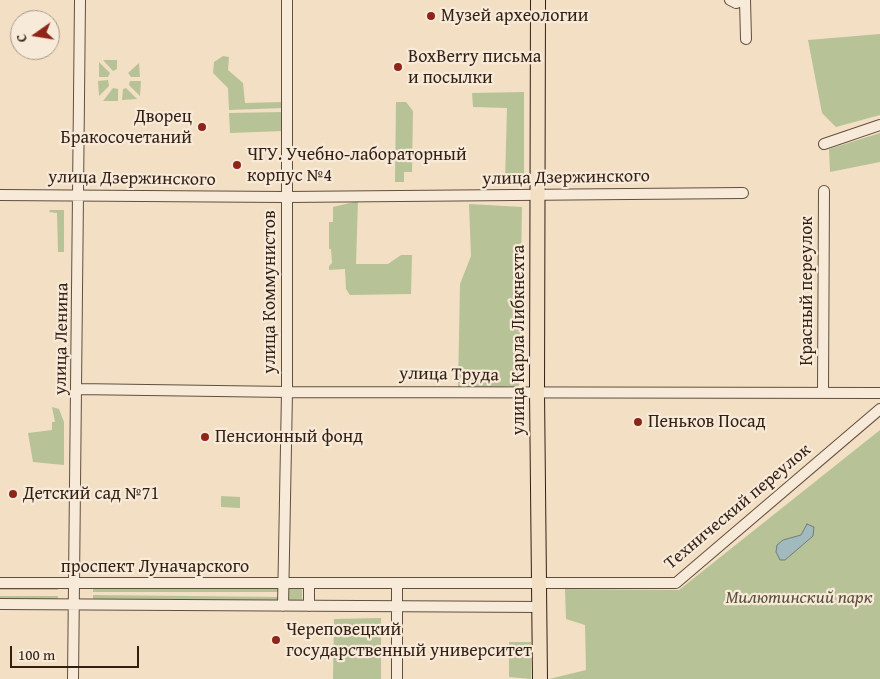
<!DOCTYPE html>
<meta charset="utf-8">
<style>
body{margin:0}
#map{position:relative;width:880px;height:679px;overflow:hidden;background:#f3dfc4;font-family:"Gentium Book Plus",serif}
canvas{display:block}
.north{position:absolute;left:10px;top:10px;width:50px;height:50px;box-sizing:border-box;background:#f7ead9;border:1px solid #a89989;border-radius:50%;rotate:257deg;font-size:14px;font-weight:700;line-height:20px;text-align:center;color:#321f12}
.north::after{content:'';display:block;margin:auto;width:18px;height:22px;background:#8f2418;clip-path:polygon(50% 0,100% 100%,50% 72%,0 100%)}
.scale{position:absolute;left:10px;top:646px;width:129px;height:22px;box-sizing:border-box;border:2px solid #321f12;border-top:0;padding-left:6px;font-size:15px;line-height:18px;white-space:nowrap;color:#321f12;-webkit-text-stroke:4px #f7ead9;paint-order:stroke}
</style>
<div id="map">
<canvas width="880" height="679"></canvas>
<div class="north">С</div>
<div class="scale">100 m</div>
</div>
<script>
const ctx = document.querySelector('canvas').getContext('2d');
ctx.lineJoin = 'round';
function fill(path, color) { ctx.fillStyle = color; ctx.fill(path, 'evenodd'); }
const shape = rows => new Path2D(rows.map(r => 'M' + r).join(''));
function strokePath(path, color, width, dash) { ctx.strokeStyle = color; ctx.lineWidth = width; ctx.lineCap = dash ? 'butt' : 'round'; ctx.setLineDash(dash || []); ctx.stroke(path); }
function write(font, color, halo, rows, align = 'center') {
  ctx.font = font + ' "Gentium Book Plus",serif'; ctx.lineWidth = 4.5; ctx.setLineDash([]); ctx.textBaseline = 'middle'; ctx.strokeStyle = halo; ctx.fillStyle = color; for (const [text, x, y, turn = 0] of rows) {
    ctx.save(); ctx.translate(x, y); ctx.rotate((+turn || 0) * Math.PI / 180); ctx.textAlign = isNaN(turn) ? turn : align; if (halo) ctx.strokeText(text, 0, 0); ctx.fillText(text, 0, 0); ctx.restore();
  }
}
const green = shape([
 [880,34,880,115,836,127,822,113,808,40],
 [223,56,229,57,228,70,243,83,245,103,283,102,283,108,229,110,228,88,213,73,214,62],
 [103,60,117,60,117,69,113,71],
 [99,62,110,73,108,77,99,77],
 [139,63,140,77,131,77,128,73],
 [108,80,109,86,99,96,98,81],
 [130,81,141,81,140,96,129,85],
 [113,88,118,89,118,101,103,101],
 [126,88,137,99,122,100,123,89],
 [524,92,524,181,505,181,507,108,473,107,472,93],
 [396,102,406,102,413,111,412,172,404,172,404,182,395,182],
 [283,112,284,131,230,133,229,113],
 [880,133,880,162,830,172,829,149],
 [358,201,356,264,388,264,401,255,412,255,411,294,350,295,346,289,345,269,329,270,329,266,332,263,331,249,329,249,329,222,333,222,333,207],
 [469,204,522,207,519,386,458,388,460,284,471,256],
 [50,210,64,210,64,252,58,252,57,213,49,212],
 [52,407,59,409,64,422,64,465,33,462,28,433,52,430,52,422,55,422],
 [880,430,880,679,549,679,586,670,585,625,566,619,565,589,679,590],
 [221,496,240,497,240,508,221,507],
 [0,586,58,587,58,590,0,590],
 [93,586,279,586,280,592,93,592],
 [289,589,302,589,302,600,289,600],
 [93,595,279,597,279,603,93,601],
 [0,596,58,596,57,602,0,601],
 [381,618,381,679,333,679,334,619],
 [509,642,531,642,531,679,509,677]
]);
const water = shape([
 [807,524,814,527,813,536,785,560,780,560,776,552,777,545,783,540,801,535,807,524]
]);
const minor = shape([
 [730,0,736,3,745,0],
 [745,0,746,39],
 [824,144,880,125],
 [0,195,286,197,743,193],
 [77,389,287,392,880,393],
 [823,392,824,191],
 [0,583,676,583,880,409],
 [0,604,540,607],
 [283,606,287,392,287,0],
 [309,606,309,583],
 [73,679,80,0],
 [397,679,397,584]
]);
const major = shape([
 [538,0,537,392,540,679]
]);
const markers = [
 [431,16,5,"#8f2418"],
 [398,67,5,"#8f2418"],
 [202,127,5,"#8f2418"],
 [237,165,5,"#8f2418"],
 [638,422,5,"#8f2418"],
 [205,437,5,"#8f2418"],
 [13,494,5,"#8f2418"],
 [276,640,5,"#8f2418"]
];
const poiNames = [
 ["Музей археологии",441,16],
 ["BoxBerry письма",408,57],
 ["и посылки",408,78],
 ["Дворец",192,117,"right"],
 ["Бракосочетаний",192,138,"right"],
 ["ЧГУ. Учебно-лабораторный",247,155],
 ["корпус №4",247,176],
 ["Пеньков Посад",648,422],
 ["Пенсионный фонд",215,437],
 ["Детский сад №71",23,494],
 ["Череповецкий",286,630],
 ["государственный университет",286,651]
];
const streetNames = [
 ["улица Дзержинского",566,178,-1],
 ["улица Дзержинского",132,179,1],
 ["Красный переулок",807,291,-90],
 ["улица Коммунистов",270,292,-90],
 ["улица Ленина",62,339,-89],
 ["улица Карла Либкнехта",519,340,-90],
 ["улица Труда",449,375,1],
 ["Технический переулок",738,507,-40],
 ["проспект Луначарского",155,567]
];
const parkNames = [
 ["Милютинский парк",799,598]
];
fill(green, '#b8c297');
fill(water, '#a0babe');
strokePath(water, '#747c79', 1);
strokePath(minor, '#624f3e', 12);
strokePath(major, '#321f12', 16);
strokePath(minor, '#f7ead9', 10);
strokePath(major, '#f3dfc4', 14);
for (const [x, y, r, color] of markers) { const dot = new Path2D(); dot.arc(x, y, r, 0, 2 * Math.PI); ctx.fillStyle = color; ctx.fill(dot); strokePath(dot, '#f7ead9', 2); }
write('18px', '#321f12', '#f7ead9', poiNames, 'left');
write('18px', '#321f12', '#f7ead9', streetNames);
write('italic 18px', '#5a503a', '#f7ead9', parkNames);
</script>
